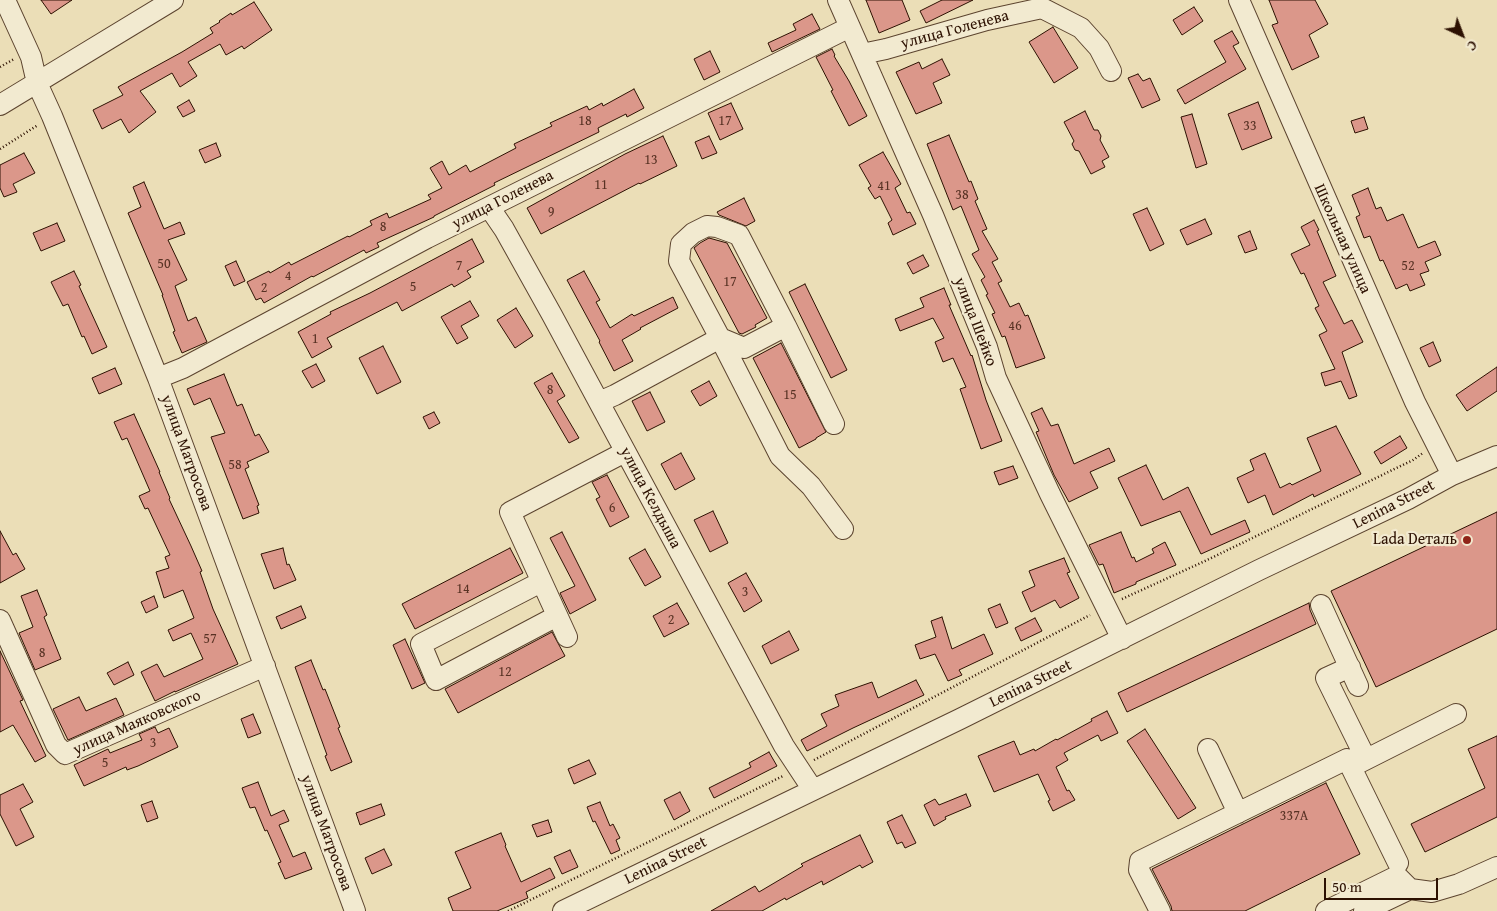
<!DOCTYPE html>
<meta charset="utf-8">
<style>
body{margin:0}
#map{position:relative;width:1497px;height:911px;overflow:hidden;background:#ebdeb7;font-family:"Gentium Book Plus",serif}
canvas{display:block}
.north{position:absolute;left:1437px;top:10px;width:50px;height:50px;-webkit-text-stroke:4px #f2ead0;paint-order:stroke;rotate:137deg;font-size:14px;font-weight:700;line-height:20px;text-align:center;color:#2d1102}
.north::after{content:'';display:block;margin:auto;width:18px;height:22px;background:#2d1102;clip-path:polygon(50% 0,100% 100%,50% 72%,0 100%)}
.scale{position:absolute;left:1324px;top:878px;width:114px;height:22px;box-sizing:border-box;border:2px solid #2d1102;border-top:0;padding-left:6px;font-size:15px;line-height:18px;white-space:nowrap;color:#2d1102;-webkit-text-stroke:4px #f2ead0;paint-order:stroke}
</style>
<div id="map">
<canvas width="1497" height="911"></canvas>
<div class="north">С</div>
<div class="scale">50 m</div>
</div>
<script>
const ctx = document.querySelector('canvas').getContext('2d');
ctx.lineJoin = 'round';
function fill(path, color) { ctx.fillStyle = color; ctx.fill(path, 'evenodd'); }
const shape = rows => new Path2D(rows.map(r => 'M' + r).join(''));
function strokePath(path, color, width, dash) { ctx.strokeStyle = color; ctx.lineWidth = width; ctx.lineCap = dash ? 'butt' : 'round'; ctx.setLineDash(dash || []); ctx.stroke(path); }
function write(font, color, halo, rows, align = 'center') {
  ctx.font = font + ' "Gentium Book Plus",serif'; ctx.lineWidth = 4.5; ctx.setLineDash([]); ctx.textBaseline = 'middle'; ctx.strokeStyle = halo; ctx.fillStyle = color; for (const [text, x, y, turn = 0] of rows) {
    ctx.save(); ctx.translate(x, y); ctx.rotate((+turn || 0) * Math.PI / 180); ctx.textAlign = isNaN(turn) ? turn : align; if (halo) ctx.strokeText(text, 0, 0); ctx.fillText(text, 0, 0); ctx.restore();
  }
}
const building = shape([
 [41,0,72,0,51,14,41,0],
 [866,0,902,0,910,20,879,33,866,0],
 [942,0,973,0,926,23,920,11,942,0],
 [1269,0,1315,0,1328,24,1309,35,1319,57,1292,70,1272,25,1278,23,1269,0],
 [254,2,272,30,244,49,242,46,226,55,220,44,188,62,197,76,180,87,172,73,140,91,156,112,129,133,121,119,102,129,93,110,123,95,118,87,182,52,213,33,210,28,220,22,219,21,231,13,232,15,254,2],
 [1194,7,1203,21,1182,35,1173,20,1194,7],
 [812,14,820,29,772,52,768,43,796,30,793,24,812,14],
 [1053,27,1078,68,1054,83,1029,42,1053,27],
 [1232,31,1239,43,1233,46,1246,69,1185,104,1177,90,1226,62,1214,41,1232,31],
 [832,49,835,55,834,56,849,81,867,116,849,126,831,91,833,90,816,57,832,49],
 [710,51,720,72,704,80,694,59,710,51],
 [942,59,950,75,933,83,942,103,916,114,896,72,919,62,922,69,942,59],
 [1138,74,1143,81,1150,78,1160,100,1142,108,1128,78,1138,74],
 [634,89,644,108,627,117,626,114,598,128,599,132,494,183,495,185,434,216,434,217,377,243,379,247,366,253,364,250,313,277,312,276,264,303,261,298,256,300,247,282,269,271,270,273,289,262,291,265,348,236,349,237,372,225,370,221,387,213,389,218,431,199,428,195,442,188,430,168,442,161,449,175,466,165,470,172,516,148,514,144,552,126,550,123,587,106,589,110,602,103,603,106,634,89],
 [189,100,195,111,183,117,177,107,189,100],
 [1258,102,1272,138,1242,150,1228,114,1258,102],
 [731,103,743,129,720,140,708,113,731,103],
 [1085,111,1094,130,1098,130,1101,136,1100,140,1109,157,1102,161,1105,167,1091,174,1079,151,1075,150,1072,144,1074,141,1064,122,1085,111],
 [1192,114,1207,164,1196,168,1181,117,1192,114],
 [1364,117,1368,129,1355,133,1351,121,1364,117],
 [949,135,969,182,971,181,978,199,975,201,987,229,982,231,998,259,992,262,1002,281,998,283,1010,307,1019,303,1025,316,1028,315,1045,358,1016,368,1005,336,1002,337,992,314,995,313,986,295,988,294,981,280,985,277,972,254,979,250,961,206,953,210,927,144,949,135],
 [663,136,677,166,640,184,639,183,541,234,527,208,625,154,663,136],
 [709,136,717,153,702,159,695,142,709,136],
 [216,143,221,156,205,163,199,150,216,143],
 [883,152,901,184,895,188,907,213,910,212,916,224,893,235,888,223,892,220,880,196,875,199,868,188,871,186,859,165,883,152],
 [24,153,35,173,13,184,17,192,4,197,0,188,0,165,24,153],
 [144,182,164,229,180,222,185,234,168,240,187,280,175,286,188,321,196,317,207,342,182,353,173,332,175,331,162,295,163,295,128,213,141,207,133,187,144,182],
 [1368,188,1376,209,1381,207,1387,221,1403,214,1418,248,1435,241,1441,255,1425,262,1429,271,1420,274,1425,285,1410,291,1407,284,1396,289,1383,260,1380,261,1370,236,1364,238,1356,217,1360,215,1352,195,1368,188],
 [744,198,755,221,746,226,719,215,717,212,744,198],
 [1147,208,1164,244,1150,251,1133,214,1147,208],
 [1205,219,1212,234,1187,245,1180,230,1205,219],
 [1314,220,1319,230,1317,231,1336,276,1323,282,1344,324,1352,320,1363,342,1342,352,1357,396,1349,399,1341,381,1325,386,1321,373,1335,369,1319,335,1327,331,1315,308,1319,306,1304,273,1301,274,1291,254,1310,245,1301,227,1314,220],
 [57,223,65,241,41,251,33,233,57,223],
 [1250,231,1257,249,1245,253,1238,236,1250,231],
 [709,238,727,243,767,318,755,325,756,327,742,334,739,333,694,248,700,243,709,238],
 [472,239,484,262,467,271,471,277,454,287,452,284,402,311,397,302,327,338,332,347,312,358,298,332,331,314,330,312,370,293,472,239],
 [923,255,929,266,913,274,907,263,923,255],
 [236,261,245,281,234,286,225,266,236,261],
 [74,271,81,285,79,286,107,347,92,354,84,336,82,337,68,304,63,306,51,282,74,271],
 [584,271,600,300,596,302,610,328,632,314,634,316,673,297,678,308,640,328,641,329,622,340,633,361,614,371,599,342,600,341,567,280,584,271],
 [805,284,847,370,831,378,789,292,805,284],
 [944,288,951,305,949,305,971,356,972,355,986,400,1002,441,981,449,960,389,966,387,953,358,943,362,935,342,944,338,933,318,900,331,895,319,924,307,920,298,944,288],
 [470,301,479,316,461,326,468,338,457,344,441,317,470,301],
 [516,308,533,336,515,348,497,320,516,308],
 [1433,342,1441,361,1429,367,1420,348,1433,342],
 [781,343,826,432,816,438,816,439,799,448,753,358,781,343],
 [383,346,401,382,377,394,359,358,383,346],
 [316,364,325,381,312,388,302,371,316,364],
 [1497,367,1497,391,1467,411,1456,395,1497,367],
 [115,368,122,384,99,394,92,378,115,368],
 [552,373,565,396,557,401,579,438,569,443,534,383,552,373],
 [224,374,237,406,242,404,255,436,259,434,269,452,247,462,249,467,245,469,259,505,257,506,259,513,243,519,211,437,225,433,210,398,194,405,187,389,224,374],
 [709,381,717,396,700,406,691,391,709,381],
 [650,392,665,422,647,431,632,401,650,392],
 [1042,408,1051,426,1058,424,1074,464,1109,448,1115,461,1090,472,1098,488,1069,502,1054,475,1036,432,1039,431,1031,413,1042,408],
 [434,412,440,423,429,429,423,417,434,412],
 [134,414,160,472,159,472,170,498,169,499,191,546,202,571,200,572,213,609,238,664,175,692,175,691,155,701,141,672,157,664,164,677,203,659,191,633,173,641,168,630,194,618,183,590,164,598,156,572,169,568,165,557,170,555,148,508,145,509,139,496,150,491,127,438,122,440,114,422,134,414],
 [1336,426,1361,474,1314,497,1313,494,1273,515,1265,495,1248,503,1237,478,1254,470,1250,460,1265,453,1280,488,1290,483,1292,485,1321,471,1307,438,1336,426],
 [1400,436,1407,448,1381,464,1374,452,1400,436],
 [681,453,695,479,675,490,661,464,681,453],
 [1146,465,1163,500,1188,487,1211,535,1245,520,1250,532,1201,554,1180,511,1141,526,1118,478,1146,465],
 [1013,466,1018,478,999,485,994,472,1013,466],
 [607,475,629,517,610,527,596,499,600,497,592,482,607,475],
 [713,511,728,543,710,552,694,520,713,511],
 [1497,512,1497,629,1376,687,1331,591,1497,512],
 [0,531,13,555,16,553,25,569,0,583,0,531],
 [562,532,596,600,570,614,560,593,575,586,550,538,562,532],
 [1121,532,1132,558,1134,557,1136,562,1154,553,1152,549,1165,542,1176,565,1136,582,1136,584,1114,593,1103,564,1099,565,1089,545,1121,532],
 [283,548,287,565,289,564,296,580,274,589,261,554,283,548],
 [510,548,523,573,415,629,402,604,510,548],
 [645,549,661,577,645,586,629,558,645,549],
 [1064,558,1070,572,1067,573,1079,598,1060,608,1055,600,1031,612,1022,592,1035,586,1029,571,1064,558],
 [746,573,762,601,744,612,728,583,746,573],
 [37,590,47,615,44,617,61,659,35,670,19,633,33,627,21,596,37,590],
 [154,596,158,607,146,613,141,602,154,596],
 [677,603,689,624,664,637,653,616,677,603],
 [1309,603,1310,610,1316,624,1127,712,1118,693,1309,603],
 [1000,604,1008,623,996,628,988,609,1000,604],
 [301,606,306,618,281,629,276,617,301,606],
 [942,617,952,649,984,634,993,654,959,670,962,675,948,681,935,654,920,659,915,645,936,637,931,621,942,617],
 [1035,618,1042,631,1021,641,1015,628,1035,618],
 [789,631,799,650,771,664,762,646,789,631],
 [552,632,565,656,458,713,445,689,552,632],
 [405,639,425,683,412,689,393,645,405,639],
 [0,651,23,700,20,701,46,756,35,762,13,725,0,732,0,651],
 [311,660,323,690,325,689,340,727,338,728,352,762,331,771,325,756,327,755,295,667,311,660],
 [128,662,134,675,114,685,107,673,128,662],
 [916,680,924,695,853,728,807,751,801,740,827,726,821,714,839,706,835,695,872,682,878,698,916,680],
 [79,697,86,711,116,698,124,715,68,740,53,709,79,697],
 [1107,711,1118,733,1101,741,1098,735,1064,753,1068,760,1056,767,1067,791,1069,790,1075,800,1053,811,1048,801,1050,800,1038,774,994,792,978,756,1014,741,1020,755,1034,749,1035,751,1056,739,1057,740,1092,721,1091,719,1107,711],
 [253,714,261,733,248,738,241,719,253,714],
 [155,727,158,733,169,728,178,747,138,766,127,770,126,767,84,786,74,765,108,749,110,753,142,740,139,734,155,727],
 [1145,729,1196,808,1178,819,1127,741,1145,729],
 [1497,736,1497,817,1425,852,1411,824,1485,788,1468,749,1497,736],
 [769,752,777,766,714,798,709,788,751,767,749,763,769,752],
 [589,760,596,774,574,784,568,769,589,760],
 [258,782,271,816,284,810,289,821,279,825,293,857,305,852,312,869,285,879,278,863,281,862,267,830,265,831,255,807,250,808,242,788,258,782],
 [1326,783,1360,854,1245,911,1172,911,1171,906,1152,869,1326,783],
 [23,784,33,802,20,809,34,837,16,846,0,814,0,795,23,784],
 [680,792,690,811,674,820,664,800,680,792],
 [966,794,971,806,945,817,946,819,934,826,924,805,935,799,939,805,966,794],
 [152,801,158,818,147,822,141,805,152,801],
 [600,802,610,826,613,824,620,838,616,840,620,850,611,854,595,821,593,822,587,807,600,802],
 [381,804,385,815,360,825,356,813,381,804],
 [902,815,916,843,905,848,902,842,897,844,887,822,902,815],
 [548,820,552,832,537,837,532,825,548,820],
 [501,833,506,845,505,846,521,882,550,868,555,878,526,892,528,898,497,911,453,911,448,898,471,888,455,852,501,833],
 [860,835,873,862,862,868,860,865,823,885,822,881,786,900,785,898,762,911,711,911,755,886,759,892,803,866,801,864,860,835],
 [384,849,392,865,372,874,365,858,384,849],
 [570,850,578,867,562,874,554,857,570,850]
]);
const path = shape([
 [0,67,14,59],
 [0,149,38,125],
 [1122,599,1205,561,1413,460,1423,453],
 [814,760,1090,615],
 [508,911,783,776]
]);
const minor = shape([
 [5,0,31,57,37,83,52,116,158,378,355,911],
 [838,0,933,215,987,347,996,378,1050,494,1122,639],
 [1239,0,1415,402,1452,475],
 [862,54,886,49,987,20,1042,8,1081,28,1099,48,1111,71],
 [0,105,173,0],
 [489,207,504,229,552,315,784,746,813,790],
 [786,326,834,424],
 [158,378,183,368,427,238,850,27],
 [599,402,615,395,720,338,744,348,786,326,739,235,717,227,707,226,693,233,681,244,679,261,720,338,780,456,811,486,843,529],
 [541,582,421,644,436,680,557,616],
 [1321,605,1358,686],
 [0,620,56,745,65,754,265,666],
 [567,637,510,512,625,452],
 [1350,667,1326,678,1366,759],
 [1208,749,1238,813],
 [1351,767,1456,714],
 [563,911,960,719,1259,570,1408,499,1452,475,1497,456],
 [1160,911,1139,870,1140,861,1347,759,1398,863],
 [1326,911,1397,876,1410,889,1432,892,1459,884,1497,867],
 [1364,911,1410,889]
]);
const markers = [
 [1467,540,5,"#8f2418"]
];
const numberNames = [
 ["18",585,121],
 ["17",725,121],
 ["33",1250,126],
 ["13",651,160],
 ["11",601,185],
 ["41",884,186],
 ["38",962,195],
 ["9",551,212],
 ["8",383,227],
 ["50",164,264],
 ["7",459,266],
 ["52",1408,266],
 ["4",288,276],
 ["17",730,282],
 ["5",413,287],
 ["2",264,288],
 ["46",1015,326],
 ["1",315,339],
 ["8",550,390],
 ["15",790,395],
 ["58",235,465],
 ["6",612,508],
 ["14",463,589],
 ["3",745,592],
 ["2",671,620],
 ["57",210,639],
 ["8",42,653],
 ["12",505,672],
 ["3",153,743],
 ["5",105,763],
 ["337А",1294,816]
];
const streetNames = [
 ["улица Голенева",955,30,-15],
 ["улица Голенева",503,200,-27],
 ["Школьная улица",1342,239,66],
 ["улица Шейко",975,322,69],
 ["улица Матросова",186,453,70],
 ["улица Келдыша",650,498,62],
 ["Lenina Street",1394,505,-27],
 ["Lenina Street",1031,684,-26],
 ["улица Маяковского",137,723,-24],
 ["улица Матросова",326,833,70],
 ["Lenina Street",666,861,-26]
];
const poiNames = [
 ["Lada Dеталь",1457,540]
];
fill(building, '#db978a');
strokePath(building, '#2d1102', 1);
strokePath(minor, '#5c442f', 22);
strokePath(path, '#2d1102', 2.5, [1, 2.5]);
strokePath(minor, '#f2ead0', 20);
for (const [x, y, r, color] of markers) { const dot = new Path2D(); dot.arc(x, y, r, 0, 2 * Math.PI); ctx.fillStyle = color; ctx.fill(dot); strokePath(dot, '#f2ead0', 2); }
write('14px', '#583224', null, numberNames);
write('16px', '#2d1102', '#f2ead0', streetNames);
write('16px', '#2d1102', '#f2ead0', poiNames, 'right');
</script>
